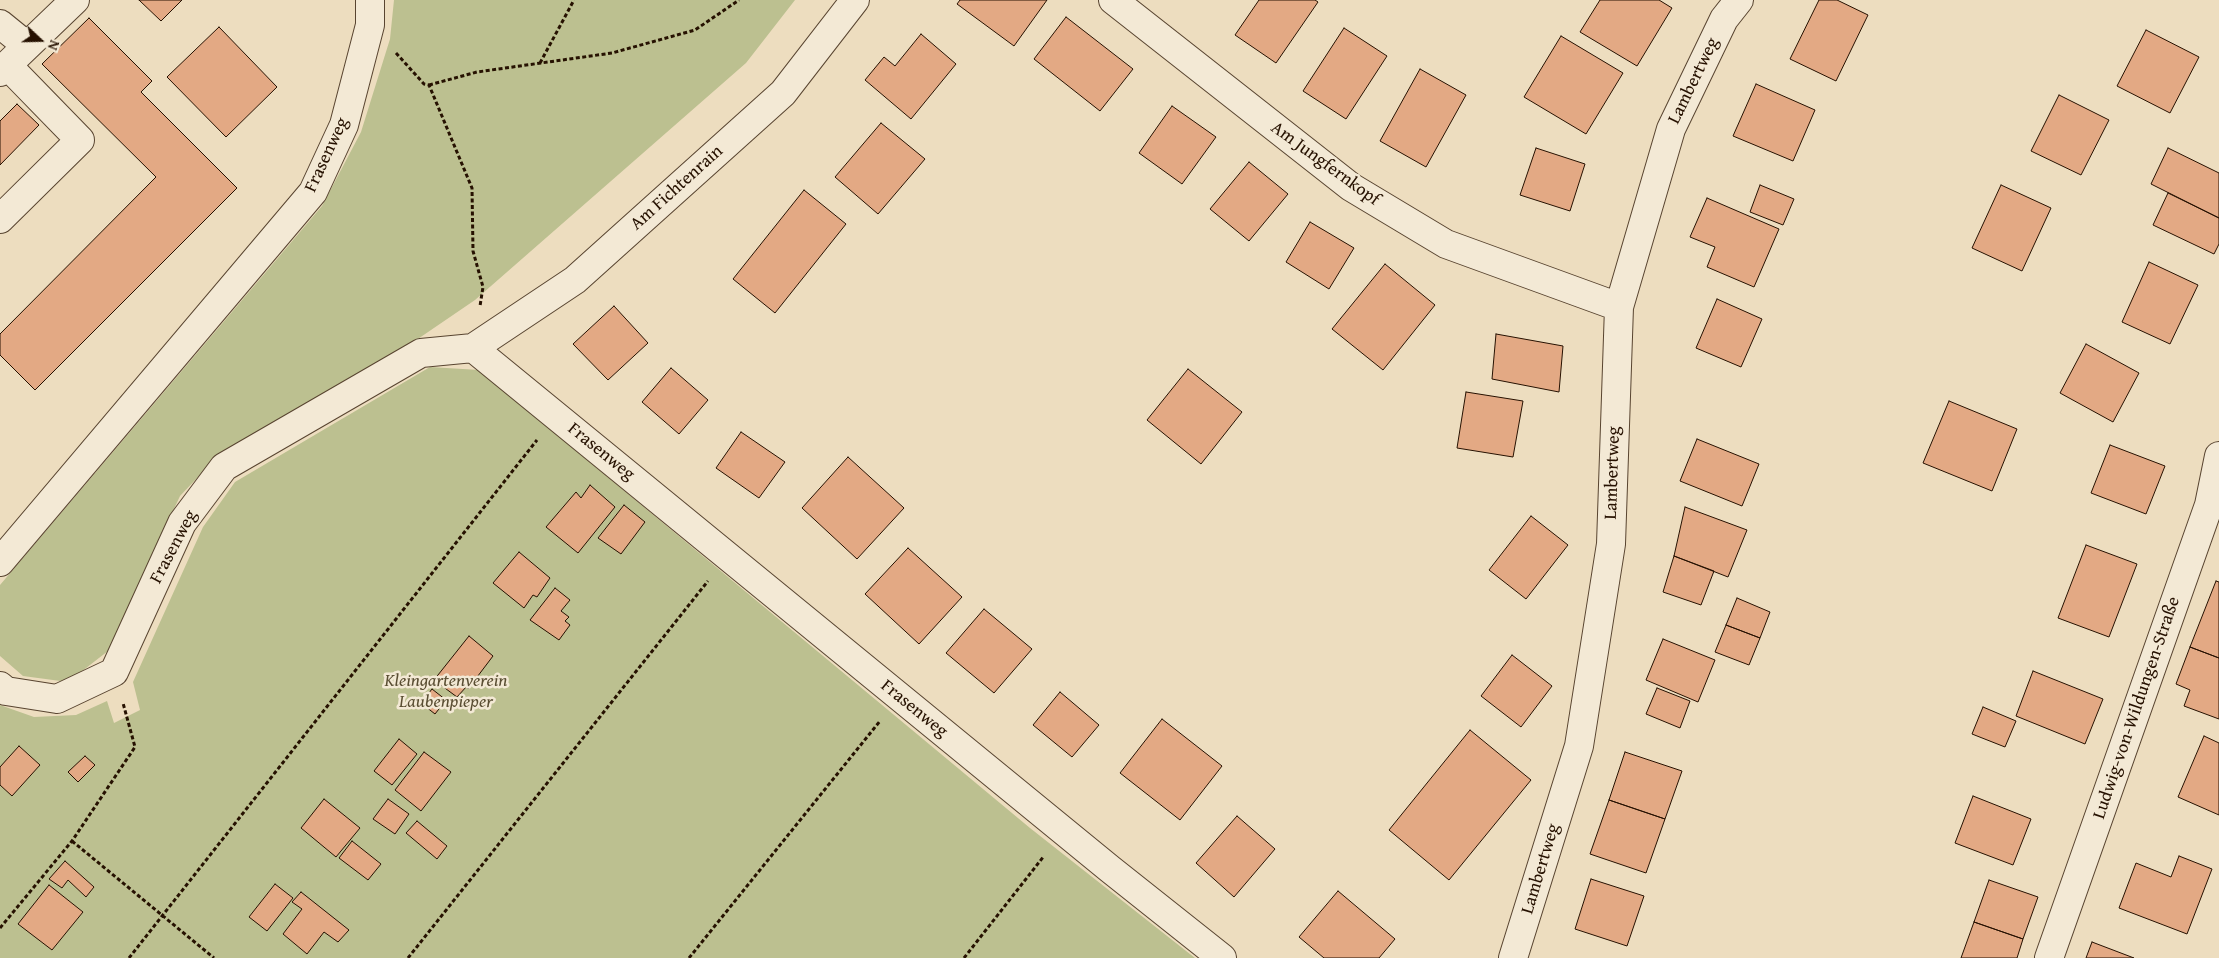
<!DOCTYPE html>
<meta charset="utf-8">
<style>
body{margin:0}
#map{position:relative;width:2219px;height:958px;overflow:hidden;background:#edddbf;font-family:"Gentium Book Plus",serif}
canvas{display:block}
.north{position:absolute;left:15px;top:15px;width:50px;height:50px;-webkit-text-stroke:4px #f3e9d5;paint-order:stroke;rotate:111deg;font-size:14px;font-weight:700;line-height:20px;text-align:center;color:#261101}
.north::after{content:'';display:block;margin:auto;width:18px;height:22px;background:#261101;clip-path:polygon(50% 0,100% 100%,50% 72%,0 100%)}
</style>
<div id="map">
<canvas width="2219" height="958"></canvas>
<div class="north">N</div>
</div>
<script>
const ctx = document.querySelector('canvas').getContext('2d');
ctx.lineJoin = 'round';
function fill(path, color) { ctx.fillStyle = color; ctx.fill(path, 'evenodd'); }
const shape = rows => new Path2D(rows.map(r => 'M' + r).join(''));
function strokePath(path, color, width, dash) { ctx.strokeStyle = color; ctx.lineWidth = width; ctx.lineCap = dash ? 'butt' : 'round'; ctx.setLineDash(dash || []); ctx.stroke(path); }
function write(font, color, halo, rows, align = 'center') {
  ctx.font = font + ' "Gentium Book Plus",serif'; ctx.lineWidth = 5; ctx.setLineDash([]); ctx.textBaseline = 'middle'; ctx.strokeStyle = halo; ctx.fillStyle = color; for (const [text, x, y, turn = 0] of rows) {
    ctx.save(); ctx.translate(x, y); ctx.rotate((+turn || 0) * Math.PI / 180); ctx.textAlign = isNaN(turn) ? turn : align; if (halo) ctx.strokeText(text, 0, 0); ctx.fillText(text, 0, 0); ctx.restore();
  }
}
const green = shape([
 [394,0,795,0,746,63,475,300,409,345,216,458,180,496,108,651,68,682,23,676,0,656,0,585,322,206,361,132,390,39],
 [430,367,479,370,1030,828,1195,958,0,958,0,705,34,717,76,715,107,701,114,723,140,710,133,682,203,527,235,482]
]);
const building = shape([
 [139,0,182,0,161,21,139,0],
 [960,0,1047,0,1014,46,957,4,960,0],
 [1259,0,1315,0,1318,2,1276,63,1235,35,1259,0],
 [1600,0,1659,0,1672,8,1637,66,1580,32,1600,0],
 [1819,0,1837,0,1868,15,1836,81,1790,59,1819,0],
 [1066,17,1133,69,1100,111,1034,59,1066,17],
 [89,18,152,81,141,92,237,188,35,390,0,355,0,334,156,177,42,64,89,18],
 [219,27,277,87,226,137,167,77,219,27],
 [1344,28,1387,56,1346,119,1303,91,1344,28],
 [2146,30,2199,57,2170,113,2117,86,2146,30],
 [921,34,956,64,911,119,865,80,884,57,895,66,921,34],
 [1561,36,1623,73,1586,134,1524,97,1561,36],
 [1420,69,1466,95,1426,167,1380,141,1420,69],
 [1756,84,1815,110,1793,161,1733,136,1756,84],
 [2059,95,2109,120,2081,175,2031,151,2059,95],
 [17,104,39,125,0,165,0,121,17,104],
 [1172,106,1216,137,1182,184,1139,153,1172,106],
 [881,123,925,159,878,214,835,177,881,123],
 [1536,148,1585,164,1570,211,1520,195,1536,148],
 [2168,148,2219,173,2219,218,2151,184,2168,148],
 [1249,162,1288,194,1249,241,1210,209,1249,162],
 [1760,185,1794,199,1783,225,1750,212,1760,185],
 [2001,185,2051,208,2022,271,1972,248,2001,185],
 [804,190,846,224,775,313,733,279,804,190],
 [2168,193,2219,218,2219,244,2214,254,2153,225,2168,193],
 [1707,198,1779,229,1754,287,1707,267,1715,247,1690,237,1707,198],
 [1310,222,1354,248,1329,289,1286,262,1310,222],
 [2149,262,2198,285,2170,344,2122,322,2149,262],
 [1385,264,1435,305,1383,370,1332,329,1385,264],
 [1717,299,1762,319,1741,367,1696,348,1717,299],
 [614,306,648,343,608,380,573,344,614,306],
 [1496,334,1563,346,1559,392,1492,379,1496,334],
 [2086,344,2139,373,2113,422,2060,393,2086,344],
 [671,368,708,400,679,434,642,402,671,368],
 [1188,369,1242,412,1201,464,1147,420,1188,369],
 [1466,392,1523,401,1513,457,1457,448,1466,392],
 [1949,401,2017,429,1992,491,1923,463,1949,401],
 [741,432,785,462,759,498,716,468,741,432],
 [1697,439,1759,464,1742,506,1680,481,1697,439],
 [2110,445,2165,466,2146,514,2091,493,2110,445],
 [848,457,904,508,857,559,802,508,848,457],
 [590,485,615,507,578,553,546,527,576,492,581,498,590,485],
 [624,505,645,522,621,554,598,538,624,505],
 [1685,507,1747,530,1728,577,1674,556,1685,507],
 [1531,516,1568,545,1526,599,1489,570,1531,516],
 [2086,545,2137,564,2109,637,2058,618,2086,545],
 [908,548,962,597,919,644,865,594,908,548],
 [519,552,550,578,537,597,533,595,524,608,493,583,519,552],
 [1674,556,1714,571,1701,605,1663,592,1674,556],
 [2216,581,2219,582,2219,658,2190,647,2216,581],
 [555,588,570,600,561,611,569,617,565,621,570,625,559,640,530,620,555,588],
 [1737,598,1770,612,1760,638,1726,625,1737,598],
 [984,609,1032,649,994,693,946,653,984,609],
 [1726,625,1760,638,1749,665,1715,652,1726,625],
 [469,636,493,656,468,689,467,686,457,697,434,680,469,636],
 [1663,639,1715,660,1698,702,1646,680,1663,639],
 [2190,647,2219,658,2219,719,2184,706,2190,690,2176,684,2190,647],
 [1512,655,1552,686,1521,727,1481,696,1512,655],
 [2033,671,2103,699,2085,744,2016,716,2033,671],
 [1657,688,1690,701,1680,728,1646,714,1657,688],
 [432,689,446,700,435,714,421,703,432,689],
 [1060,692,1099,725,1072,757,1033,725,1060,692],
 [1983,707,2016,721,2005,747,1972,734,1983,707],
 [1162,719,1222,766,1180,820,1120,773,1162,719],
 [1470,730,1531,780,1449,880,1389,830,1470,730],
 [2204,736,2219,743,2219,815,2178,797,2204,736],
 [399,739,417,754,392,785,374,771,399,739],
 [19,746,40,765,12,796,0,785,0,767,19,746],
 [424,752,451,772,421,811,395,790,424,752],
 [1625,752,1682,771,1665,819,1609,800,1625,752],
 [85,756,95,765,78,782,68,772,85,756],
 [1973,796,2031,819,2013,865,1955,843,1973,796],
 [324,799,360,828,336,857,301,828,324,799],
 [388,799,409,814,395,834,373,819,388,799],
 [1609,800,1665,819,1646,873,1590,854,1609,800],
 [1237,816,1275,849,1234,897,1196,863,1237,816],
 [417,821,447,846,437,859,406,833,417,821],
 [352,841,381,864,368,880,339,858,352,841],
 [2179,856,2212,869,2187,934,2119,908,2136,863,2171,877,2179,856],
 [65,861,94,887,86,897,68,880,62,888,49,879,65,861],
 [1591,879,1644,896,1627,946,1575,929,1591,879],
 [1989,880,2038,897,2023,939,1974,922,1989,880],
 [275,884,293,898,267,931,249,917,275,884],
 [49,885,83,912,52,950,18,924,49,885],
 [1338,891,1395,939,1379,958,1324,958,1299,937,1338,891],
 [301,892,349,930,338,942,324,932,307,954,283,934,302,909,292,902,301,892],
 [1974,922,2023,939,2017,958,1961,958,1974,922],
 [2092,942,2134,958,2086,958,2092,942]
]);
const path = shape([
 [396,53,424,84,429,85,472,188,473,251,483,287,480,306],
 [540,63,574,0],
 [429,85,477,72,612,53,695,30,739,0],
 [72,841,214,958],
 [0,928,72,841,135,747,123,703],
 [129,958,537,440],
 [408,958,708,581],
 [689,958,880,721],
 [964,958,1044,856]
]);
const minor = shape([
 [1113,0,1351,187,1446,244,1619,307],
 [0,24,27,46],
 [0,72,75,0],
 [0,219,80,140,7,65],
 [473,348,575,280,783,93,855,0],
 [0,562,313,192,344,125,370,25,370,0],
 [0,686,6,691,57,699,114,672,182,523,224,467,421,353,473,348,1110,869,1222,958],
 [1513,958,1579,746,1611,544,1619,307,1671,129,1724,19,1739,0],
 [2049,958,2209,505,2219,456]
]);
const streetNames = [
 ["Lambertweg",1694,81,-64],
 ["Frasenweg",327,155,-65],
 ["Am Jungfernkopf",1325,164,36],
 ["Am Fichtenrain",677,188,-42],
 ["Frasenweg",601,452,39],
 ["Lambertweg",1613,473,-88],
 ["Frasenweg",174,547,-62],
 ["Ludwig-von-Wildungen-Straße",2137,708,-71],
 ["Frasenweg",914,709,39],
 ["Lambertweg",1541,869,-73]
];
const parkNames = [
 ["Kleingartenverein",446,681],
 ["Laubenpieper",446,702]
];
fill(green, '#bcc090');
fill(building, '#e3a984');
strokePath(building, '#261101', 1);
strokePath(minor, '#584430', 30);
strokePath(path, '#261101', 3, [4, 2.5]);
strokePath(minor, '#f3e9d5', 28);
write('18px', '#261101', '#f3e9d5', streetNames);
write('italic 18px', '#5a4e33', '#f3e9d5', parkNames);
</script>
